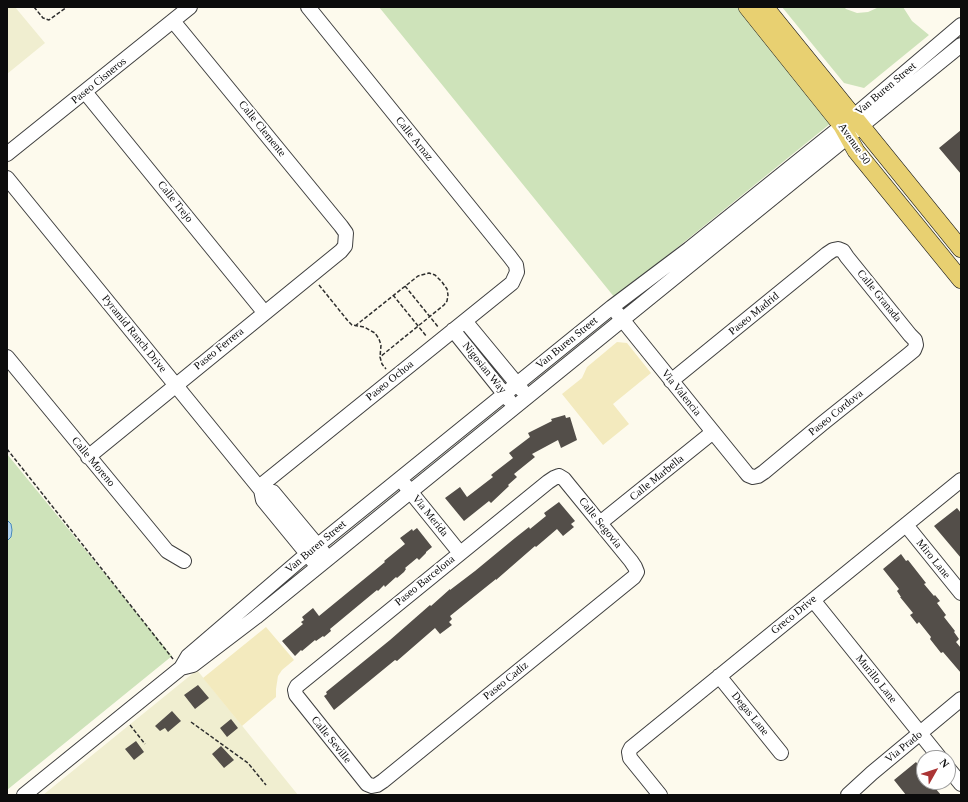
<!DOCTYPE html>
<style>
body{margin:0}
#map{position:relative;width:968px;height:802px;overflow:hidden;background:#fdfaed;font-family:"Times New Roman",serif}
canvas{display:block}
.frame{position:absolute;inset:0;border:8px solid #0c0c0c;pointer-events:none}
.north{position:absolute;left:916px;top:750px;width:40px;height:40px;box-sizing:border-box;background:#fff;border:1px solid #9e9e9e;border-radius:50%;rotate:51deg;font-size:11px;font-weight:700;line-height:16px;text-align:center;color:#0c0c0c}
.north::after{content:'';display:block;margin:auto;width:14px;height:18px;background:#ab3535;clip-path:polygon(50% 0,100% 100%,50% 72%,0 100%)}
</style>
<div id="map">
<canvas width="968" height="802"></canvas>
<div class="frame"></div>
<div class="north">N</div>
</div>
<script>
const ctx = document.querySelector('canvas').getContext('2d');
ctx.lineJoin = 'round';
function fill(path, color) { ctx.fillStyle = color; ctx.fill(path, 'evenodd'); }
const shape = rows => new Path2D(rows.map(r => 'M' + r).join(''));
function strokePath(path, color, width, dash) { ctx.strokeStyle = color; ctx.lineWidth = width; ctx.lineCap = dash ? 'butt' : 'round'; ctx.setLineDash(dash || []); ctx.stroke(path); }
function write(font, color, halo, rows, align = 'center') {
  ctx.font = font + ' "Times New Roman",serif'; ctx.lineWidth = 4; ctx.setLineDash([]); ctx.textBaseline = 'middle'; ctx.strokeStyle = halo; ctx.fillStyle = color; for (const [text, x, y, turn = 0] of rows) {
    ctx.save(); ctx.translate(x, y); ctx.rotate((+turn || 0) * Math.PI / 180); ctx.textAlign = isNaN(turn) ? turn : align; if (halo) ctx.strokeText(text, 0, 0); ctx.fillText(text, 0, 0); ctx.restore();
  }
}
const farmland = shape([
 [7,7,15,7,45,43,7,74],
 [197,670,298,795,43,795]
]);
const green = shape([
 [379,7,737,7,831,123,615,298],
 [782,7,844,7,846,9,857,13,868,12,879,7,903,7,912,21,929,35,864,88,844,83],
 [7,454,172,656,7,790]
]);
const sand = shape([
 [617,342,627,343,651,373,613,404,629,424,603,445,562,394,582,378,587,367],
 [266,627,294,660,282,670,278,676,276,689,276,697,242,726,203,678]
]);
const water = shape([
 [7,520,11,524,12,530,11,537,7,541,7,520]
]);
const building = shape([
 [961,130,961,174,939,148],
 [565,415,566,418,570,417,577,440,561,448,558,440,532,454,535,457,514,474,517,477,508,485,509,486,491,503,489,501,464,521,445,498,460,487,467,497,493,477,491,475,513,458,509,453,530,437,528,433,552,421,551,419],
 [559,502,575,521,571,524,574,527,563,536,557,529,536,547,535,546,496,580,496,579,450,616,452,619,449,622,452,625,440,634,435,628,397,661,395,660,334,710,324,696,327,694,326,692,390,640,430,605,431,606,450,589,450,590,475,571,515,538,529,527,530,529,546,516,544,513],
 [957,508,961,513,961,558,934,526],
 [417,528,432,547,426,552,426,553,419,560,417,558,405,568,406,569,404,572,397,578,396,577,385,587,384,585,378,591,377,590,330,629,331,631,324,637,323,636,316,641,315,640,302,651,301,650,295,656,282,641,303,624,301,622,304,620,302,617,313,608,319,616,385,562,384,561,405,544,400,538,412,529,413,531],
 [901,554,906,561,908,560,926,583,924,584,934,596,935,595,940,601,937,603,946,615,944,617,955,631,954,632,959,639,956,642,961,648,961,673,943,652,941,653,930,639,931,637,919,622,917,624,910,615,913,613,900,597,901,597,897,591,899,589,883,569],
 [198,685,209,698,195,709,184,695],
 [172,711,181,721,168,732,165,728,160,731,155,726],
 [231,719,238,728,227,737,220,728],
 [136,741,144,752,134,760,125,749],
 [221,746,234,760,224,768,212,754],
 [916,762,924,772,924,782,930,782,941,795,906,795,894,780]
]);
const path = shape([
 [34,7,43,18,49,20,67,7],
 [319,285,348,321,352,325,364,327,375,333,379,339,381,345,380,357,382,364,386,369],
 [405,286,439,328],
 [393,295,427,337],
 [355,326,418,276,429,273,435,275,442,282,447,289,448,295,447,301,444,305,380,357],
 [7,449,173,659],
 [191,722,248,763,266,785],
 [130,725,145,744]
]);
const minor = shape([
 [85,92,264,312],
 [7,154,190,7],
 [7,178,261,490,263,500,313,561],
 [617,313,705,422,744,470,748,475,753,477,758,476,764,472,823,423,908,355,914,350,916,345,915,340,910,335,847,257,843,251,838,249,833,250,827,254,671,381],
 [465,321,522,390],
 [453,330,509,400],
 [7,357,167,551,184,561],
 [88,457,341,251,345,246,346,233,341,226,173,21],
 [559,476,564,479,568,484,631,561,635,567,637,572,634,577,383,781,377,785,372,786,367,784,296,695,295,690,297,686,548,482,554,478,559,476],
 [405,485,460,553],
 [259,487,512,283,517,272,516,265,510,257,308,7],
 [261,490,273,492,323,552],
 [600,523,713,432],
 [906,525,961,593],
 [813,600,940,758],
 [181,668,193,665,256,617,961,45],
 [719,676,781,753],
 [948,768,961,784],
 [24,795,181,668,188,656,307,554,612,307,689,249,842,126,961,25],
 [660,795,630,758,629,752,631,748,961,480],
 [848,795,872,773,961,699]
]);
const major = shape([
 [747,7,842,126,856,151,961,280],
 [765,7,961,249]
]);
const streetNames = [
 ["Paseo Cisneros",99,81,-39],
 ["Van Buren Street",886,89,-40],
 ["Calle Clemente",262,129,51],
 ["Calle Arnaz",414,139,51],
 ["Avenue 50",854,144,55],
 ["Calle Trejo",175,202,51],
 ["Calle Granada",879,296,51],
 ["Paseo Madrid",754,314,-39],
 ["Pyramid Ranch Drive",134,334,51],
 ["Van Buren Street",567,343,-39],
 ["Paseo Ferrera",219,349,-39],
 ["Nigosian Way",484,368,51],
 ["Paseo Ochoa",390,381,-39],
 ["Via Valencia",681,393,51],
 ["Paseo Cordova",836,413,-39],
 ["Calle Moreno",93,462,50],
 ["Calle Marbella",657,478,-39],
 ["Via Merida",430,516,51],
 ["Calle Segovia",600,523,51],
 ["Van Buren Street",316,547,-40],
 ["Miro Lane",933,559,51],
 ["Paseo Barcelona",425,581,-39],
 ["Greco Drive",794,615,-39],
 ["Murillo Lane",876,679,51],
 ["Paseo Cadiz",506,681,-39],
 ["Degas Lane",750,714,51],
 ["Calle Seville",331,740,51],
 ["Via Prado",904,747,-39]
];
fill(farmland, '#f0eed0');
fill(green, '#cee3ba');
fill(sand, '#f3eabe');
fill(water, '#b7d7ee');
strokePath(water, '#4788bc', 1);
fill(building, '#534e49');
strokePath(minor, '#3f3f3f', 16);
strokePath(major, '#1d1d1d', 18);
strokePath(path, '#2e2e2e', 1.5, [4, 2]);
strokePath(minor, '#fff', 14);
strokePath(major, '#e8d071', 17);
write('11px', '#0c0c0c', '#fff', streetNames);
</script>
